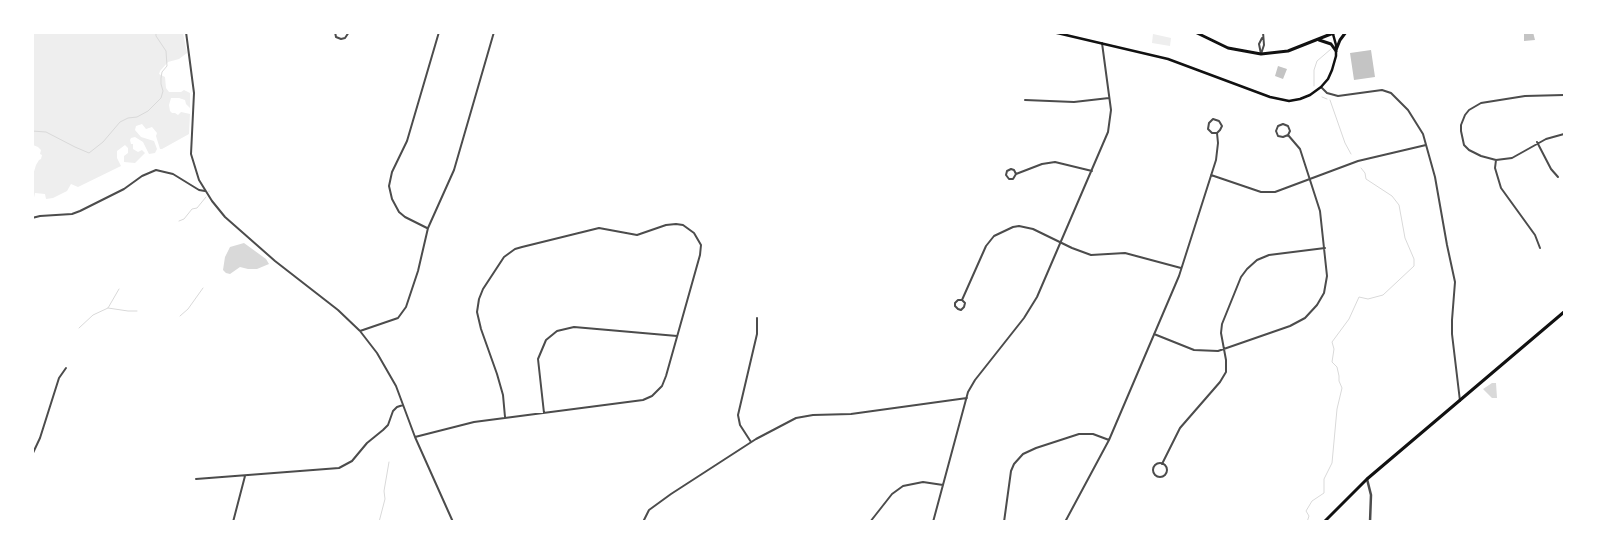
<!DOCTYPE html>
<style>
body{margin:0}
#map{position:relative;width:1597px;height:554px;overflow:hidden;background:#fff;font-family:"Varela Round",sans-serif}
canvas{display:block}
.frame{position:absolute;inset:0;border:34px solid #fff;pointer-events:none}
</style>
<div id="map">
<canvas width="1597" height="554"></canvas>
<div class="frame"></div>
</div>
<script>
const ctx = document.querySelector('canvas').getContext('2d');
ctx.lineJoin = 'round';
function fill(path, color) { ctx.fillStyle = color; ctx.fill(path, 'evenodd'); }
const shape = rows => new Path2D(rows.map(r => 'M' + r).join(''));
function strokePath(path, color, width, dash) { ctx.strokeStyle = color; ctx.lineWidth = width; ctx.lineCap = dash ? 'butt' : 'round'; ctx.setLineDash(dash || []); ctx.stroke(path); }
const green = shape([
 [33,32,183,33,187,53,179,59,168,62,160,71,159,74,165,77,166,88,169,92,181,92,184,90,190,93,190,108,186,104,185,100,179,98,171,98,169,105,170,111,172,113,175,113,178,115,181,112,190,114,189,134,162,149,160,149,156,136,157,133,152,127,146,129,142,124,136,126,135,130,141,137,154,141,157,149,155,153,149,154,143,142,135,137,131,138,130,140,131,144,133,144,133,149,138,152,142,150,145,153,135,163,124,162,124,156,128,153,128,148,125,145,117,151,117,158,121,166,78,187,71,184,67,191,53,198,46,199,45,194,35,193,33,202,33,175,36,165,39,160,41,159,42,155,40,154,41,150,38,147,33,145],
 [1153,34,1171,38,1170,46,1152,43]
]);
const water = shape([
 [244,243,266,259,269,264,257,269,248,269,240,267,230,274,226,273,223,270,225,257,230,247],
 [1492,383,1496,383,1497,398,1492,398,1483,389]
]);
const stream = shape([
 [1314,86,1314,70,1317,61,1331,49],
 [1322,97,1327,99],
 [1330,100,1345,143,1351,154],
 [32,131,46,132,75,147,89,153,103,142,120,122,128,118,137,117,148,111,161,98,163,91,161,84,161,78,162,72,167,66,166,51,156,36,156,32],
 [209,192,209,191],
 [179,221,184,219,192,209,197,208,206,197],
 [108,308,128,311,137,311],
 [180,316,188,309,203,288],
 [79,328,93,315,108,308,119,289],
 [379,522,385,499,384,491,389,462],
 [1307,522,1309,516,1306,511,1312,501,1324,493,1324,479,1332,463,1337,409,1342,388,1339,381,1339,376,1337,367,1332,362,1334,349,1332,342,1349,319,1359,297,1368,299,1383,295,1414,266,1414,259,1405,238,1399,205,1392,196,1366,179,1365,173,1361,168]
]);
const building = shape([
 [1524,32,1533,32,1535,40,1524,41],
 [1371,50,1375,77,1354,80,1350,53],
 [1278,66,1287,69,1283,79,1275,76]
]);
const minor = shape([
 [186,32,194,93,191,154,199,180,212,201,225,217,275,261,338,310,360,331,377,353,396,386,415,437,453,522],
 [335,32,336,37,341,39,345,38,349,32],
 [1261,54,1264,45,1263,32],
 [1261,54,1259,44,1262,38],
 [1321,87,1327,93,1338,96,1382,90,1391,93,1408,110,1423,134,1435,177,1447,245,1455,282,1452,320,1452,334,1460,401],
 [1564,95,1525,96,1481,103,1469,110,1465,115,1461,125,1461,131,1464,145,1469,150,1481,156,1496,160,1512,158,1546,139,1564,134],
 [1025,100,1074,102,1109,98],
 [1537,142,1551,169,1558,177],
 [1496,160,1495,168,1501,188,1535,235,1540,248],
 [1016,174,1014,170,1011,169,1007,171,1006,175,1009,179,1013,179,1016,174,1042,164,1055,162,1092,171],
 [1211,175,1261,192,1275,192,1358,161,1426,145],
 [32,218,40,216,72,214,80,211,124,189,142,176,156,170,173,174,199,190,205,191],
 [427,228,405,217,399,212,392,199,389,186,392,172,407,141,439,32],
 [962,300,965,303,964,307,961,310,958,309,955,306,955,303,958,300,962,300,986,246,994,236,1013,227,1019,226,1033,229,1072,248,1091,255,1125,253,1181,268],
 [360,331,398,318,406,307,418,271,428,228,454,170,494,32],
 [1154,334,1194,350,1218,351,1290,326,1305,318,1317,305,1324,293,1327,276,1320,211,1300,149,1288,135,1283,137,1278,136,1276,131,1278,126,1283,124,1288,126,1290,131,1288,135],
 [544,413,538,359,546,340,557,331,574,327,677,336],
 [415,437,474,422,643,400,652,396,662,386,666,376,700,255,701,245,694,233,683,225,676,224,666,225,637,235,599,228,522,247,515,249,504,257,483,289,479,299,477,312,481,329,497,374,503,395,505,417],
 [751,442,740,425,738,415,757,334,757,318],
 [32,455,40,438,59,378,66,368],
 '1153 470a7 7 0 1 1 14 0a7 7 0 1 1-14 0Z',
 [1162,464,1180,428,1220,382,1226,372,1226,360,1221,333,1222,324,1241,277,1247,269,1257,260,1269,255,1325,248],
 [196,479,339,468,352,461,367,443,383,430,388,425,393,411,397,407,403,405],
 [233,522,245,476],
 [643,522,649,510,671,494,756,439,796,418,813,415,851,414,967,398],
 [870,522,892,494,903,486,923,482,943,485],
 [933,522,968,392,975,380,1024,318,1037,297,1108,132,1111,110,1102,43],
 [1004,522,1011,471,1014,464,1023,454,1036,448,1079,434,1093,434,1109,440],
 [1065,522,1109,440,1179,276,1216,160,1218,143,1217,133,1220,130,1222,126,1219,121,1213,119,1209,123,1208,129,1212,133,1217,133]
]);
const tertiary = shape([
 [1367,479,1371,495,1370,522]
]);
const secondary = shape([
 [1053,32,1168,59,1270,97,1289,101,1300,99,1310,95,1321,87,1328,79,1332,70,1336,56,1336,45,1333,34]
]);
const primary = shape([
 [1195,32,1228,48,1261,54,1288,51,1336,32],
 [1319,40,1331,44,1336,51],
 [1336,50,1340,40,1346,32],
 [1324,522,1367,479,1564,312]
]);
fill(green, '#eee');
fill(water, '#d9d9d9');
strokePath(stream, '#d9d9d9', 1);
fill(building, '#c4c4c4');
strokePath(minor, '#4c4c4c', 2);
strokePath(tertiary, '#4c4c4c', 2.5);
strokePath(secondary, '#111', 2.5);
strokePath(primary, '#111', 3);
</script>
